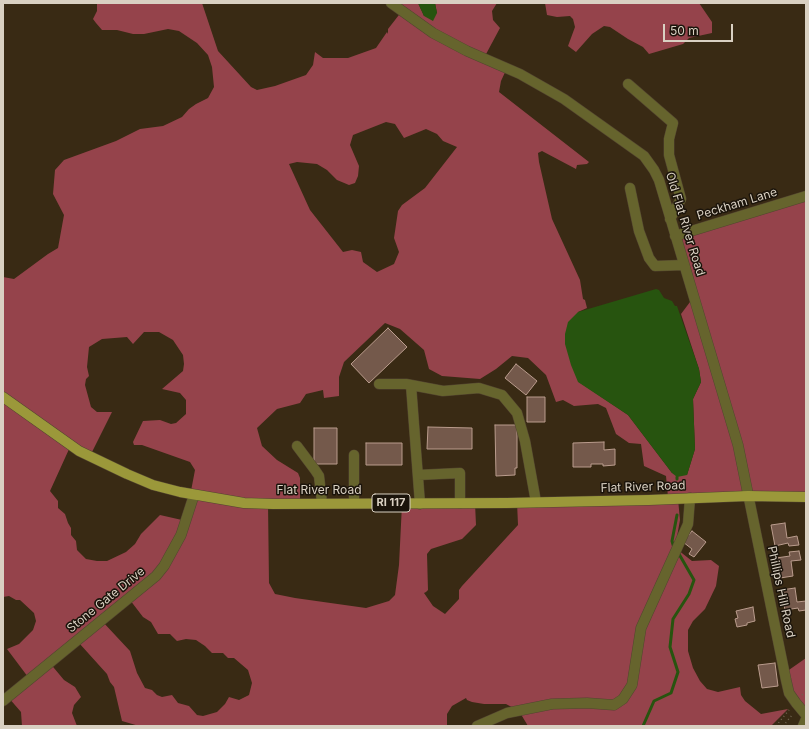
<!DOCTYPE html>
<style>
body{margin:0}
#map{position:relative;width:809px;height:729px;overflow:hidden;background:#392a14;font-family:Inter,sans-serif}
canvas{display:block}
.frame{position:absolute;inset:0;border:4px solid #d9d0c2;pointer-events:none}
.scale{position:absolute;left:663px;top:24px;width:70px;height:18px;box-sizing:border-box;border:2px solid #d9d0c2;border-top:0;padding-left:5px;font-size:12px;line-height:14px;white-space:nowrap;color:#d9d0c2;-webkit-text-stroke:3px #1b140b;paint-order:stroke}
</style>
<div id="map">
<canvas width="809" height="729"></canvas>
<div class="frame"></div>
<div class="scale">50 m</div>
</div>
<script>
const ctx = document.querySelector('canvas').getContext('2d');
ctx.lineJoin = 'round';
function fill(path, color) { ctx.fillStyle = color; ctx.fill(path, 'evenodd'); }
const shape = rows => new Path2D(rows.map(r => 'M' + r).join(''));
function strokePath(path, color, width, dash) { ctx.strokeStyle = color; ctx.lineWidth = width; ctx.lineCap = dash ? 'butt' : 'round'; ctx.setLineDash(dash || []); ctx.stroke(path); }
function write(font, color, halo, rows, align = 'center') {
  ctx.font = font + ' Inter,sans-serif'; ctx.lineWidth = 3; ctx.setLineDash([]); ctx.textBaseline = 'middle'; ctx.strokeStyle = halo; ctx.fillStyle = color; for (const [text, x, y, turn = 0] of rows) {
    ctx.save(); ctx.translate(x, y); ctx.rotate((+turn || 0) * Math.PI / 180); ctx.textAlign = isNaN(turn) ? turn : align; if (halo) ctx.strokeText(text, 0, 0); ctx.fillText(text, 0, 0); ctx.restore();
  }
}
const forest = shape([
 [97,3,202,3,218,51,251,87,257,90,275,86,306,75,313,65,315,52,323,58,348,58,376,48,387,32,388,34,388,29,402,11,393,3,418,3,424,16,437,13,435,3,497,3,492,11,493,20,500,28,485,56,507,68,501,81,499,92,589,162,587,164,577,165,576,169,542,151,538,153,539,162,552,219,580,280,583,299,585,300,587,308,578,312,579,382,628,415,672,473,687,475,695,449,693,399,701,382,699,369,681,314,693,298,677,241,806,196,806,496,678,499,680,520,676,542,678,550,692,561,711,560,719,566,716,586,705,609,693,621,688,630,688,651,693,668,700,681,707,689,718,692,740,687,741,695,745,701,761,714,788,709,771,726,528,726,519,711,506,704,484,704,472,702,467,700,466,698,452,706,447,714,447,726,139,726,122,721,114,687,110,682,107,674,79,643,49,662,64,680,75,687,81,697,74,705,72,713,77,726,22,726,21,712,8,697,28,677,7,649,19,644,33,630,36,621,34,613,20,600,16,600,9,596,3,597,3,277,14,279,48,254,58,248,64,215,53,194,55,170,64,160,116,141,140,129,163,126,182,117,189,109,196,104,208,98,214,87,212,67,208,55,197,43,179,31,168,29,144,34,133,34,117,30,102,30,96,23,93,19,97,11],
 [386,122,395,124,404,138,426,129,437,134,443,141,457,147,425,188,402,205,398,211,394,238,399,252,394,264,377,272,363,262,361,252,352,250,343,252,310,210,289,164,297,162,317,164,327,170,337,180,349,185,355,183,358,176,359,166,350,145,353,135],
 [385,323,400,329,424,350,429,369,442,376,480,379,496,369,512,356,528,358,546,375,556,402,563,400,574,406,598,404,606,408,616,434,629,443,641,444,644,466,666,476,668,497,517,502,518,525,462,586,459,590,459,599,445,614,433,606,424,593,426,592,428,590,427,554,431,549,462,539,476,525,475,503,402,504,399,565,395,595,389,601,366,608,295,598,275,594,269,583,268,503,300,502,300,478,298,473,277,460,262,446,257,428,277,409,300,403,306,394,323,390,324,398,339,396,339,377,344,362],
 [144,332,159,332,173,340,183,355,184,364,183,371,162,389,180,393,186,400,186,414,176,423,171,424,160,420,143,421,133,442,134,445,142,445,190,462,195,470,191,491,182,520,160,515,141,534,135,544,126,552,107,561,97,561,86,559,77,550,76,541,71,535,71,528,68,523,65,514,58,508,58,501,50,491,70,447,91,454,112,412,97,412,91,407,85,385,86,379,89,376,87,367,89,347,102,339,127,337,133,344],
 [130,600,143,617,151,622,158,634,170,634,177,641,186,639,196,640,205,646,212,653,223,653,228,658,234,658,248,670,252,683,249,695,239,700,229,697,225,704,217,712,203,716,197,715,189,706,178,703,172,695,162,697,157,695,152,690,145,688,137,673,130,651,102,621],
 [545,3,699,3,712,22,712,33,689,38,683,44,649,54,643,47,628,39,610,27,604,26,592,34,576,52,568,46,575,27,573,19,570,16,557,17,547,15],
 [806,658,806,714,795,701,786,672]
]);
const water = shape([
 [418,3,435,3,437,13,433,21,424,16],
 [656,289,659,290,664,298,672,301,675,306,677,306,699,369,701,382,693,399,695,449,687,475,677,477,672,473,628,415,578,382,571,365,565,344,565,334,568,322,578,312]
]);
const stream = shape([
 [677,477,677,479],
 [674,548,672,541,677,515],
 [643,726,654,701,671,693,678,672,670,647,673,619,689,594,694,580,679,554]
]);
const building = shape([
 [388,328,407,347,369,383,351,364,388,328],
 [516,364,537,381,526,395,505,378,516,364],
 [527,397,545,397,545,422,527,422,527,397],
 [495,425,517,425,517,468,515,468,515,475,496,476,495,425],
 [428,427,472,428,472,449,427,449,428,427],
 [314,428,337,428,337,464,314,464,314,428],
 [604,442,604,450,615,449,615,465,603,466,603,464,591,464,591,467,573,467,573,443,604,442],
 [366,443,402,443,402,465,366,465,366,443],
 [785,523,787,538,797,536,799,545,789,546,788,543,775,546,771,525,785,523],
 [692,531,706,542,694,557,689,554,692,549,683,542,692,531],
 [799,551,801,560,791,561,793,576,780,578,776,558,790,556,789,552,799,551],
 [795,588,797,602,806,601,806,610,799,611,798,608,785,610,781,590,795,588],
 [753,607,755,621,747,623,747,625,737,627,735,619,738,618,736,611,753,607],
 [775,663,778,686,762,688,758,665,775,663]
]);
const path = shape([
 [468,3,471,6],
 [802,695,806,691],
 [776,726,789,710],
 [783,726,793,714]
]);
const minor = shape([
 [391,3,433,33,467,51,520,74,564,99,644,156,654,170,659,180,738,445,786,680,789,693,796,703,806,715],
 [628,84,673,123,669,139,669,155,681,199,670,219],
 [630,188,639,231,649,258,655,266,684,265],
 [675,236,806,196],
 [379,384,406,384,443,391,479,388,502,395,517,413,525,441,536,502],
 [411,385,420,504],
 [297,446,315,470,319,476,322,503],
 [354,455,354,503],
 [418,475,460,473,460,503],
 [3,701,156,576,164,566,181,535,194,495],
 [477,726,507,713,552,704,587,703,614,705,623,699,632,685,641,628,688,524,690,498],
 [803,726,806,719]
]);
const major = shape([
 [3,397,79,451,127,474,153,485,180,492,244,503,273,504,507,503,649,500,748,496,806,497]
]);
const shields = [
 [391,503,38]
];
const shieldNames = [
 ["RI 117",391,503]
];
const streetNames = [
 ["Peckham Lane",737,204,-17],
 ["Old Flat River Road",685,224,73],
 ["Flat River Road",643,487,-2],
 ["Flat River Road",319,490],
 ["Phillips Hill Road",781,592,78],
 ["Stone Gate Drive",106,600,-39]
];
fill(forest, '#95434b');
fill(water, '#27540f');
strokePath(stream, '#27540f', 3);
fill(building, '#74594b');
strokePath(building, '#ba9c8d', 1);
strokePath(minor, '#534530', 11);
strokePath(major, '#534530', 11);
strokePath(path, '#6f634f', 1.5, [1, 3]);
strokePath(minor, '#66642d', 10);
strokePath(major, '#9b983a', 10);
for (const [x, y, w] of shields) { const box = new Path2D(); box.roundRect(x - w / 2, y - 9, w, 18, 3); ctx.fillStyle = '#1b140b'; ctx.fill(box); strokePath(box, '#d9d0c2', 1); }
write('bold 11px', '#d9d0c2', null, shieldNames);
write('12px', '#d9d0c2', '#1b140b', streetNames);
</script>
